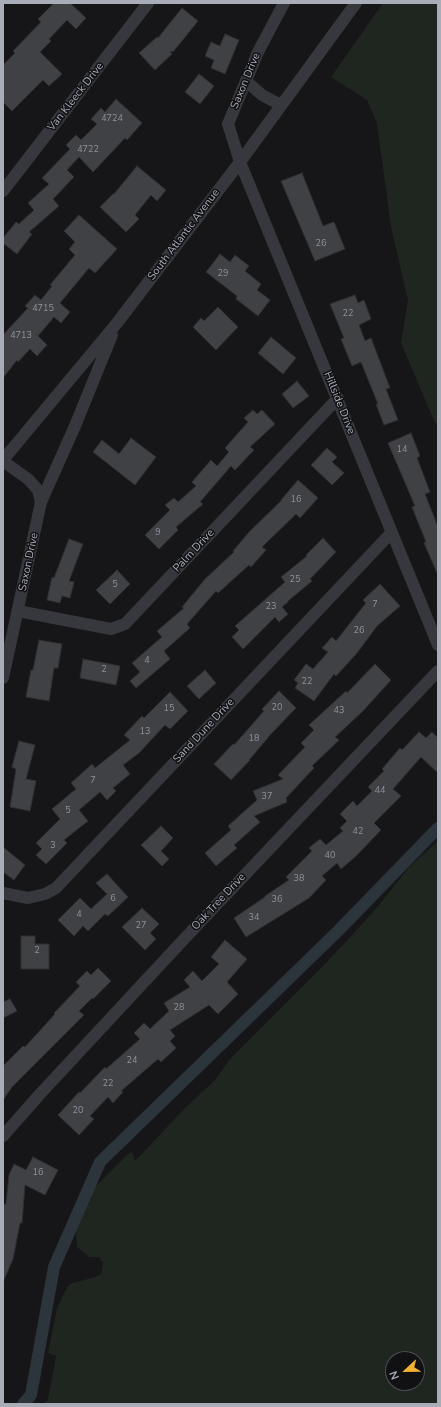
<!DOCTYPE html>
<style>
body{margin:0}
#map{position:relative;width:441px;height:1407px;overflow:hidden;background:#161618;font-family:"Nunito Sans",sans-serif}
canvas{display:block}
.frame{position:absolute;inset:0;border:4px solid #a8adb8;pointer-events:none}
.north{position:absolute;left:385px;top:1351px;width:40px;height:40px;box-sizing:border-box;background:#111113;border:1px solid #4d4f55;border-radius:50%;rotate:248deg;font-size:11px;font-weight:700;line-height:16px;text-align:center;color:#a8adb8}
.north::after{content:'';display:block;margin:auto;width:14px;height:18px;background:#f2b134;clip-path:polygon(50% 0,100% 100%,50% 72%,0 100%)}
</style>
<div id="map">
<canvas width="441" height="1407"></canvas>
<div class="frame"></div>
<div class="north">N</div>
</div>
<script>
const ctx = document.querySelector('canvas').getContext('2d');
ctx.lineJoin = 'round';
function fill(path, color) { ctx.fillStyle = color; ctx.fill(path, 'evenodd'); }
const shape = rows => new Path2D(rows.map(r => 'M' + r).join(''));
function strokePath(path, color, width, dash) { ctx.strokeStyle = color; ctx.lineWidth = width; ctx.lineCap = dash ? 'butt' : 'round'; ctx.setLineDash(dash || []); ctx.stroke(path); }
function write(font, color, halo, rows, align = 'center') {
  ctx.font = font + ' "Nunito Sans",sans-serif'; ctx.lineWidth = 3; ctx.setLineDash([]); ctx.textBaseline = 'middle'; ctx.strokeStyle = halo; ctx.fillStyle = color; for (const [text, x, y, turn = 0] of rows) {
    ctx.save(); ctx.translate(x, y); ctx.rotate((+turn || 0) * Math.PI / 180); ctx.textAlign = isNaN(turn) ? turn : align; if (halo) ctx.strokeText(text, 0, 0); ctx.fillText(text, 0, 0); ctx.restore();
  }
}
const green = shape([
 [383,3,438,3,438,424,435,423,401,343,408,300,391,227,377,123,367,100,331,77],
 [438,841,438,1404,44,1404,48,1399,56,1356,48,1353,57,1308,65,1291,70,1284,95,1277,101,1274,102,1270,103,1263,99,1257,89,1257,77,1247,76,1230,95,1187,128,1154,132,1152,135,1161,185,1108,215,1080,230,1059,326,963,375,910,409,867],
 [393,1359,417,1359,417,1383,393,1383]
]);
const canal = shape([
 [23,1404,31,1395,54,1267,100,1162,338,931,438,828]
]);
const building = shape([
 [54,3,70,3,86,18,76,29,67,20,49,39,51,41,40,52,62,74,49,86,43,80,12,111,3,102,3,65,15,53,13,51,41,22,38,19,54,3],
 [182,8,198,21,173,52,171,51,170,52,172,54,155,70,139,53,157,37,158,38,182,8],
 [225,34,239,40,225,74,211,68,214,60,205,56,211,42,220,46,225,34],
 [199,74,214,86,200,104,185,92,199,74],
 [116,99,142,123,127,140,125,138,93,172,79,157,67,170,74,177,53,199,59,206,29,232,32,234,17,254,3,243,3,238,16,222,19,224,34,210,28,203,49,184,42,178,70,149,66,145,76,135,81,140,97,124,91,119,101,108,105,112,116,99],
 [137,166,166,190,157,201,151,195,135,215,139,219,126,232,100,207,113,194,114,194,137,166],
 [302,173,323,226,334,222,345,249,315,261,281,181,302,173],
 [79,215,117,249,95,273,89,268,60,303,70,312,61,323,54,317,38,336,47,345,37,356,30,349,18,362,17,360,3,378,3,335,28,308,25,306,35,295,41,300,52,286,50,285,75,255,69,249,75,242,64,231,79,215],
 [220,254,230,262,235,255,249,266,245,271,261,284,257,290,270,300,258,316,236,299,237,296,206,272,220,254],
 [355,295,358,303,364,300,371,319,359,325,365,341,371,338,390,388,386,389,398,420,384,425,376,404,378,404,361,362,352,366,341,339,344,338,330,304,355,295],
 [218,307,238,327,216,350,193,327,201,318,204,321,218,307],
 [271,337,296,358,283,374,258,353,271,337],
 [297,381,309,396,293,408,282,394,297,381],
 [253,410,257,414,262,410,275,424,250,447,254,450,235,470,231,466,200,502,203,504,176,527,178,530,159,549,145,535,170,510,165,505,174,498,178,502,196,486,192,482,211,460,217,466,229,452,225,448,248,422,244,418,253,410],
 [411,433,420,456,417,458,430,492,425,494,438,527,438,575,424,543,426,542,412,507,415,506,388,443,411,433],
 [131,438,156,457,135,485,93,452,102,440,119,454,131,438],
 [327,448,337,457,332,462,344,473,332,485,311,465,327,448],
 [298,480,318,498,300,518,296,514,262,547,266,550,251,567,249,565,218,593,216,591,187,624,190,628,164,651,170,659,136,688,130,681,140,672,132,663,162,637,157,631,184,608,182,607,205,579,234,552,233,551,250,531,281,501,281,500,298,480],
 [323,538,336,552,310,579,312,581,288,601,288,602,282,607,288,614,279,622,275,617,243,649,232,637,239,630,235,626,285,582,281,577,307,556,306,555,323,538],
 [69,539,83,544,69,581,74,582,70,598,62,596,60,603,47,600,52,577,54,578,69,539],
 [117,570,130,584,110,604,96,590,117,570],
 [380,584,400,606,377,626,357,653,336,676,334,674,314,701,295,688,298,683,294,680,306,664,313,669,328,652,322,648,332,637,336,641,366,603,363,600,380,584],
 [39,640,62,644,58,668,54,668,49,701,26,697,31,670,33,670,39,640],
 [83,659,120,666,116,685,80,678,83,659],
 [375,664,391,680,363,711,335,737,339,740,312,766,314,768,286,798,287,802,254,816,260,822,234,845,237,848,216,866,205,853,231,830,228,826,257,800,253,791,283,779,278,775,305,747,301,743,314,730,309,725,346,691,347,693,375,664],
 [205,670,216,683,199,699,187,686,205,670],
 [279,691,296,708,271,734,249,760,250,760,231,780,214,764,233,744,234,745,264,711,262,709,279,691],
 [170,692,188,711,170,729,165,725,139,753,123,765,130,774,113,788,116,791,107,800,100,792,79,810,88,821,64,840,67,843,46,864,36,855,42,849,36,843,60,819,52,809,76,789,71,783,92,764,95,768,130,740,124,735,142,716,144,718,170,692],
 [419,732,426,738,432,732,438,738,438,773,421,757,393,789,401,796,374,823,381,830,356,856,341,869,337,863,322,876,326,880,309,898,246,937,234,918,265,897,265,896,289,880,286,877,312,851,309,848,320,839,326,845,343,831,340,828,347,821,340,814,353,801,357,806,372,791,368,787,384,771,382,769,400,748,402,750,419,732],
 [19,741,35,745,26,779,36,781,30,811,10,807,16,769,12,767,19,741],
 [161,826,173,838,161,851,169,859,162,866,141,845,161,826],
 [3,847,25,865,14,880,3,872,3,847],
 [107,874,128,897,108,916,105,914,88,931,83,926,74,936,58,920,80,898,91,909,107,894,96,883,107,874],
 [142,908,159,924,150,933,156,939,145,950,122,927,142,908],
 [21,936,35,936,35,944,49,944,49,969,21,969,21,936],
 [225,940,247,959,227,982,238,994,218,1014,209,1005,170,1030,175,1036,170,1041,176,1048,161,1062,158,1059,121,1091,123,1092,113,1103,108,1097,90,1116,94,1119,79,1135,58,1115,79,1092,80,1093,105,1067,106,1069,140,1039,134,1033,144,1023,150,1029,169,1011,164,1003,190,987,184,980,193,971,202,981,219,964,211,957,225,940],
 [98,968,111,981,93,999,92,998,79,1011,84,1015,12,1087,3,1100,3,1066,23,1046,25,1047,55,1014,54,1013,80,986,76,982,87,971,91,975,98,968],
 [10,999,17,1011,3,1018,3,1002,10,999],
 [33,1157,58,1170,45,1195,25,1185,22,1223,20,1223,13,1259,3,1282,3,1204,6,1204,9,1175,14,1164,26,1170,33,1157]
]);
const minor = shape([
 [284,3,258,52,228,124,240,162,438,645],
 [246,81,262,95,281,105],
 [3,191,148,3],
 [3,460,117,323,240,162,356,3],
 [3,461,28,479,38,490,41,502,3,678],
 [41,502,75,426,112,335],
 [18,611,111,629,125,624,338,398],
 [3,893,28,898,45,894,56,888,391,533],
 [3,1136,40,1094,186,937,438,671]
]);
const numberNames = [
 ["4724",112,119],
 ["4722",88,150],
 ["26",321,244],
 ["29",223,274],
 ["4715",43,309],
 ["22",348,314],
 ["4713",21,336],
 ["14",402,450],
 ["16",296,500],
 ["9",158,533],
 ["25",295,580],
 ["5",115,585],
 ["7",375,605],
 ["23",271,607],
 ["26",359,631],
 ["4",147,661],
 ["2",104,670],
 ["22",307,682],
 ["20",277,708],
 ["15",169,709],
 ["43",339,711],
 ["13",145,732],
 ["18",254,739],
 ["7",93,781],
 ["44",380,791],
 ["37",267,797],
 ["5",68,811],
 ["42",358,832],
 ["3",53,846],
 ["40",330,856],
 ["38",299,879],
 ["6",113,899],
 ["36",277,900],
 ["4",79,915],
 ["34",254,918],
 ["27",141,926],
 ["2",37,951],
 ["28",179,1008],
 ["24",132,1061],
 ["22",108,1084],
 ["20",78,1111],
 ["16",38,1173]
];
const streetNames = [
 ["Saxon Drive",246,81,-67],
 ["Van Kleeck Drive",76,97,-52],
 ["South Atlantic Avenue",184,235,-53],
 ["Hillside Drive",339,403,68],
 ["Palm Drive",194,551,-47],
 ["Saxon Drive",29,562,-78],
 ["Sand Dune Drive",204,731,-47],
 ["Oak Tree Drive",219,902,-47]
];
fill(green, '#1e261f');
strokePath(canal, '#2c353c', 12);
fill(building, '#404145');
strokePath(building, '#303034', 1);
strokePath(minor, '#37383d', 12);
write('9px', '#8e929b', null, numberNames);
write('11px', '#a8adb8', '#111113', streetNames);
</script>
